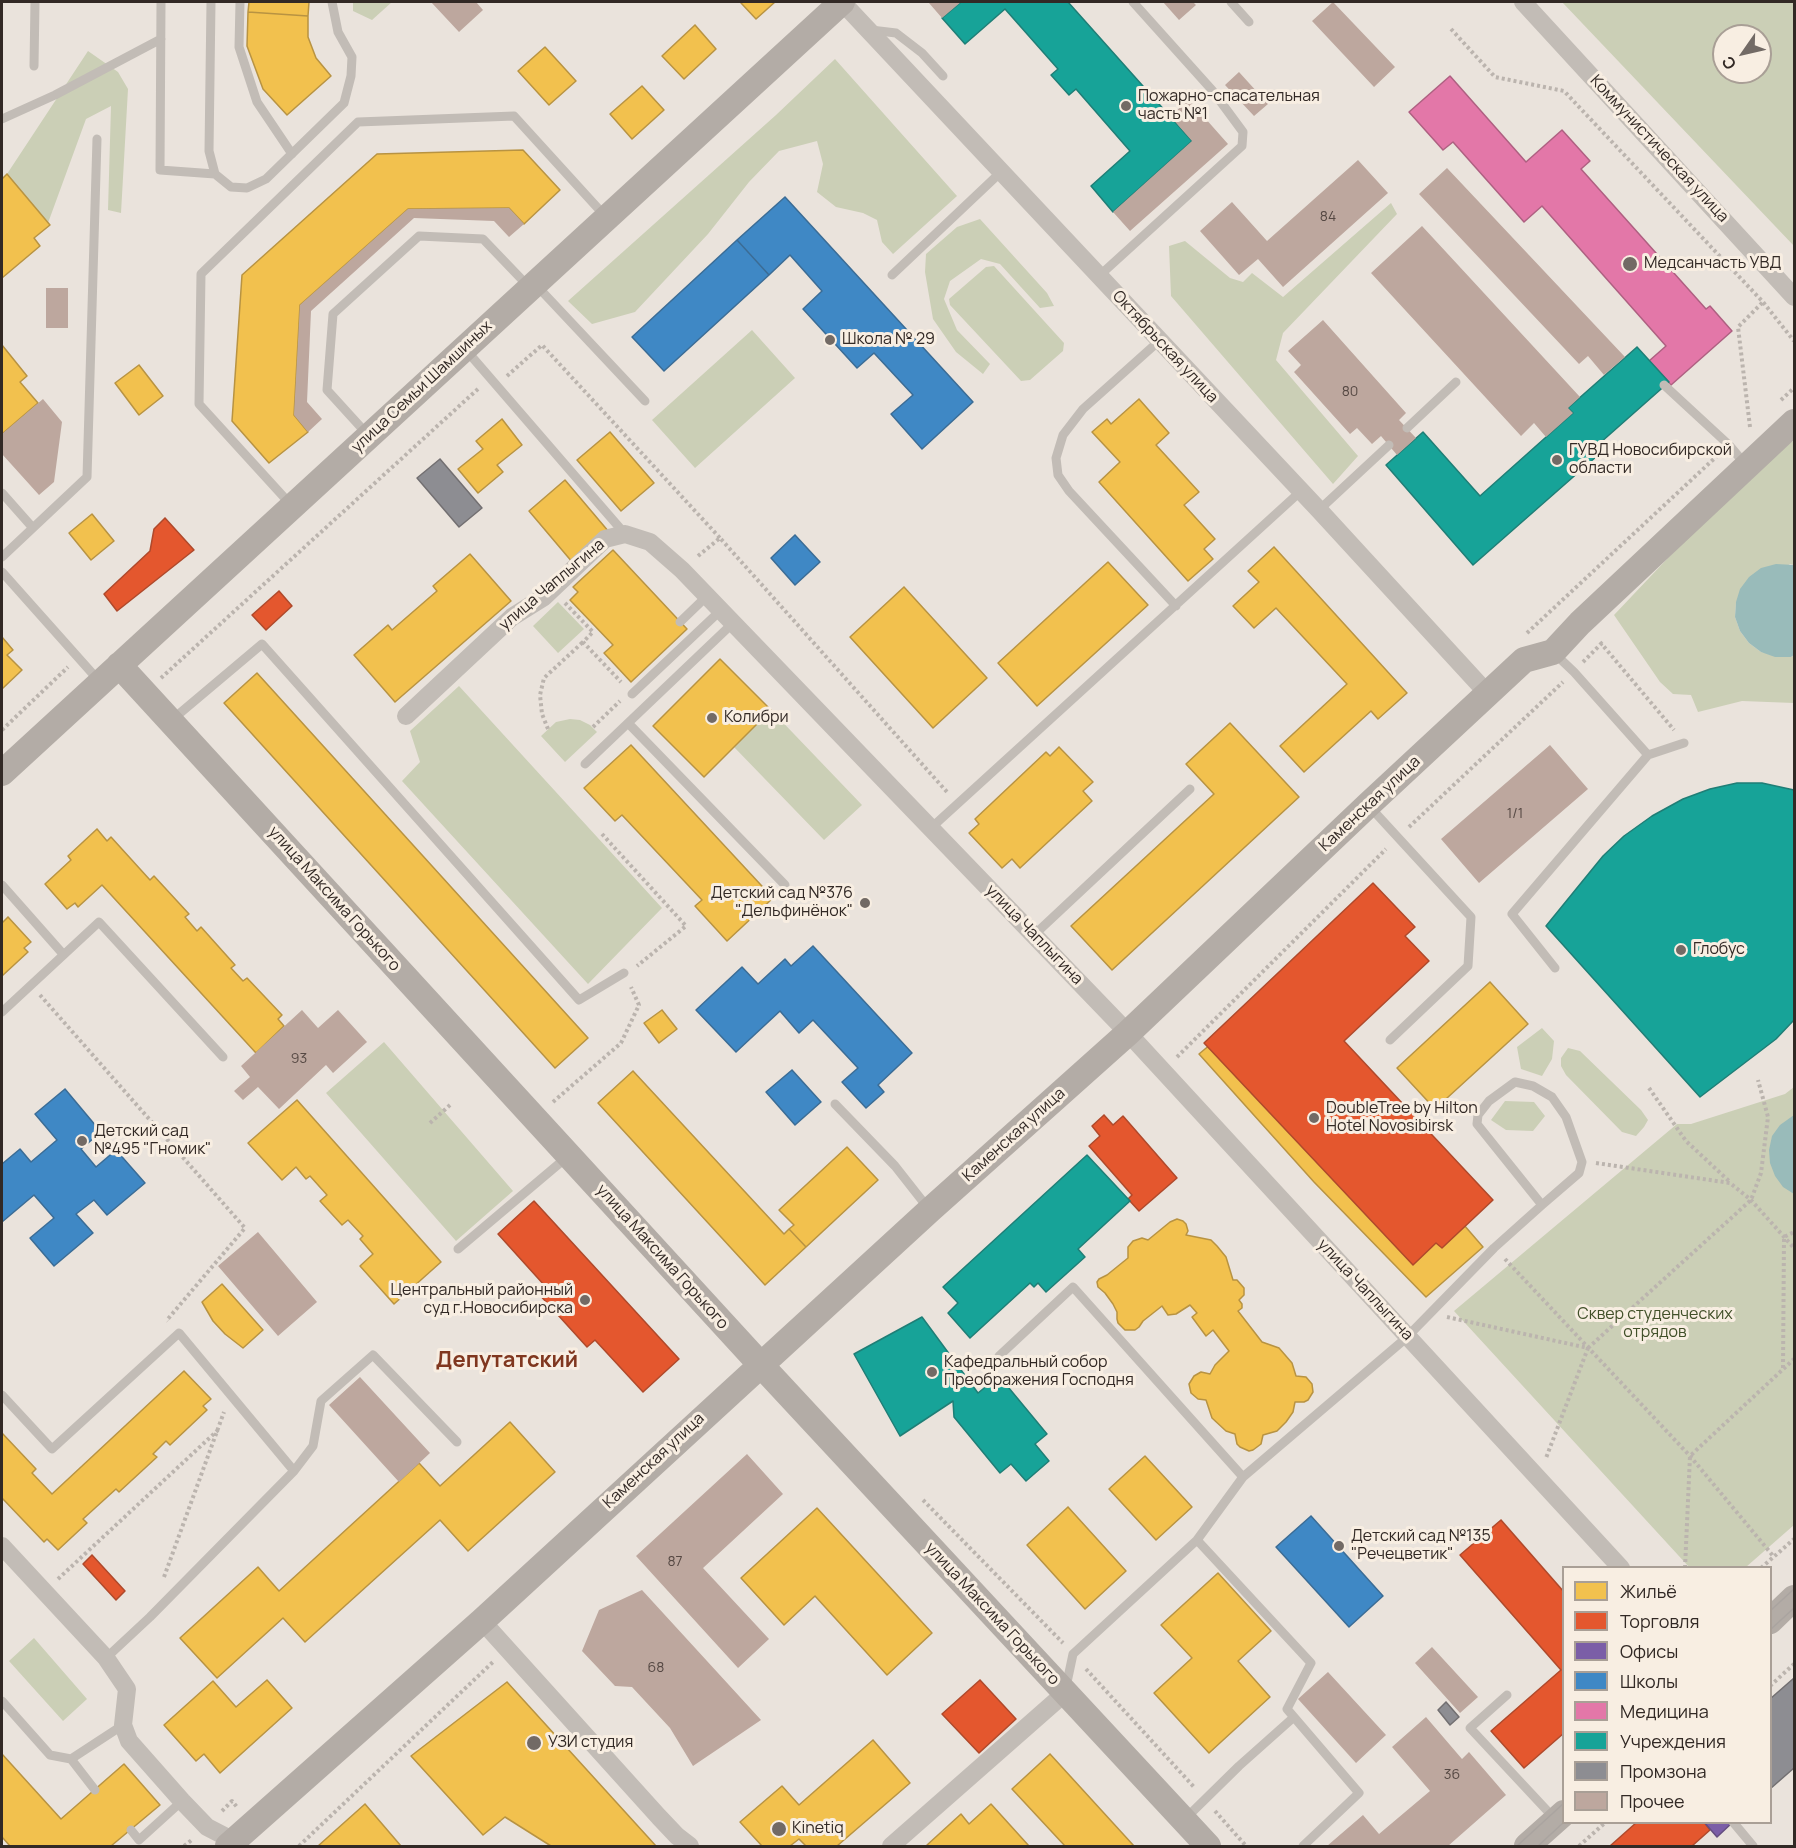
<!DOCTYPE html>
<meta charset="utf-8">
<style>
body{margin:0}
#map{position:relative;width:1796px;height:1848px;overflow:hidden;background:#eae3dc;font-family:Manrope,sans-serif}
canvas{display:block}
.frame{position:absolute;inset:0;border:3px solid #322925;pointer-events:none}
.legend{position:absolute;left:1562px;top:1566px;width:210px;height:258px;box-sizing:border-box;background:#f8eee2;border:2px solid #a99f96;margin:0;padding:8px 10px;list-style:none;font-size:18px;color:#322925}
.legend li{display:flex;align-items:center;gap:12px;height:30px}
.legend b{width:30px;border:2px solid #a99f96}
.north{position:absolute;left:1712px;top:24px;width:60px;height:60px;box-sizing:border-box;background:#f8eee2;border:2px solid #a99f96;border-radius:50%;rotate:236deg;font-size:16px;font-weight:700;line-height:24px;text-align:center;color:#322925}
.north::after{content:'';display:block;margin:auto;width:21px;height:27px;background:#726a65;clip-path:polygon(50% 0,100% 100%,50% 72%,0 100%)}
</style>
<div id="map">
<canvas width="1796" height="1848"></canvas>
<div class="frame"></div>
<ul class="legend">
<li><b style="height:16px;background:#f2c14e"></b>Жильё</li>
<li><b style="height:16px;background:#e4572e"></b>Торговля</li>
<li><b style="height:16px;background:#7b5ea7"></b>Офисы</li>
<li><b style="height:16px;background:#3f88c5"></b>Школы</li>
<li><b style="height:16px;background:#e377a8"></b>Медицина</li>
<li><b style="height:16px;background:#17a398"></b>Учреждения</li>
<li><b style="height:16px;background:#8d8d92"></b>Промзона</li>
<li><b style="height:16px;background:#bda79e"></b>Прочее</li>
</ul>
<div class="north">С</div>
</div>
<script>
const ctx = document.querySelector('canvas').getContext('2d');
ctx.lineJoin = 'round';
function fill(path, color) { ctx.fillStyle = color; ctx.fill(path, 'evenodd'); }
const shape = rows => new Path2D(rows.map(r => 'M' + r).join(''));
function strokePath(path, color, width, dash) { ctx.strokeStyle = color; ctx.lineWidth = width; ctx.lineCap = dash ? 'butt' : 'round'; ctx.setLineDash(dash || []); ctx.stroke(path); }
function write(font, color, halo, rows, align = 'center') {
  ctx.font = font + ' Manrope,sans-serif'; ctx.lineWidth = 6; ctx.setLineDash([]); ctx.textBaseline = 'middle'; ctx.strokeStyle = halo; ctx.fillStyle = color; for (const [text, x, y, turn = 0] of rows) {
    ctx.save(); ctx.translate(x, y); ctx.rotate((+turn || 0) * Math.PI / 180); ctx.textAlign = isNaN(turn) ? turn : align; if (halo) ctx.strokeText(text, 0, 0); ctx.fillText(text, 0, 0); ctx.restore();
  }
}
const green = shape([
 [353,2,392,2,372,20,353,11],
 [1562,2,1794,2,1794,246],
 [1724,36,1760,36,1760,72,1724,72],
 [88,51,118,72,128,89,121,213,108,210,111,106,86,119,48,223,7,174],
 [835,59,957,196,893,254,882,242,877,220,863,213,836,207,817,192,823,164,817,141,779,151,749,182,708,234,635,312,592,324,568,301,776,115],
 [1391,203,1397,214,1283,333,1276,360,1358,456,1333,484,1171,296,1169,246,1185,241,1230,278,1243,282,1252,273,1283,297],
 [980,219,1047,293,1054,306,1040,308,1000,264,981,259,950,281,944,299,957,330,990,364,983,374,956,352,933,319,925,272,926,254,957,227],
 [994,266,1064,343,1063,351,1030,380,1021,381,950,305,949,299,986,267],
 [752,330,795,378,695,468,652,420],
 [1794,441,1794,565,1790,564,1736,602,1735,617,1740,631,1749,643,1761,652,1791,657,1794,655,1794,703,1742,701,1698,712,1691,695,1673,694,1660,682,1614,615,1775,445],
 [558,602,584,629,558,653,533,626],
 [459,686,662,908,588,984,402,781,420,762,410,731],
 [771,710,862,805,824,840,734,747],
 [570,719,580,720,590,725,597,732,565,762,541,736,556,722],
 [1542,1028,1554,1041,1552,1059,1542,1076,1521,1069,1517,1047],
 [384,1042,513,1191,456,1241,326,1093],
 [1568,1048,1580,1051,1641,1110,1648,1120,1644,1127,1636,1136,1622,1132,1566,1075,1561,1066,1561,1058],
 [1794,1087,1794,1525,1746,1567,1689,1567,1454,1311,1677,1124,1691,1124,1785,1094],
 [1505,1101,1534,1102,1545,1116,1533,1131,1506,1130,1491,1120],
 [34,1638,87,1699,63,1721,9,1661]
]);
const water = shape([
 [1776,564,1794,565,1794,655,1791,657,1775,657,1761,652,1749,643,1740,631,1735,617,1736,602,1740,589,1749,577,1761,568],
 [1794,1115,1794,1194,1783,1187,1775,1176,1770,1163,1769,1150,1772,1136,1780,1125]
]);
const homes = shape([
 [249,2,309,2,308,16,248,12,249,2],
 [743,2,775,2,756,19,741,3,743,2],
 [248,12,308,16,308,37,316,58,331,76,287,115,263,89,247,46,248,12],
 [695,25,716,49,684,79,662,56,695,25],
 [545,47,576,81,549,105,518,71,545,47],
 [642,86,664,110,632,139,610,114,642,86],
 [523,150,560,190,524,224,509,208,408,209,300,305,294,415,308,432,269,463,232,421,242,275,377,154,523,150],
 [7,174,50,225,34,238,40,246,2,278,2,179,7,174],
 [2,345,27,376,20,382,38,403,2,434,2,345],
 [139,365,163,396,139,415,115,383,139,365],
 [1139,399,1169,433,1156,445,1199,492,1184,505,1215,539,1204,549,1213,559,1188,581,1099,482,1120,462,1092,432,1107,419,1111,424,1139,399],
 [502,419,522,445,497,465,503,472,478,493,458,469,483,449,476,441,502,419],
 [610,432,654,483,621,511,577,460,610,432],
 [565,480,609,532,573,563,529,511,565,480],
 [92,514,114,541,91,560,69,533,92,514],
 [1274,547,1407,693,1378,719,1371,711,1304,772,1280,746,1347,684,1276,608,1254,628,1233,606,1259,582,1248,571,1274,547],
 [613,550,687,629,631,682,604,653,613,645,570,600,578,592,573,587,613,550],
 [470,554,511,601,395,702,354,655,388,625,392,630,437,591,433,586,470,554],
 [1108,562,1148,605,1037,706,998,663,1108,562],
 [904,587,987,678,933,728,850,637,904,587],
 [2,637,13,650,7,655,22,670,2,689,2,637],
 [720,659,771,710,704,777,653,726,720,659],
 [257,673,588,1038,555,1068,224,703,257,673],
 [1230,723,1299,797,1112,970,1071,926,1214,794,1186,764,1230,723],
 [631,745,773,898,727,941,695,906,702,900,622,815,615,821,584,788,631,745],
 [1059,747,1093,782,1083,791,1092,801,1020,868,1012,859,1002,868,969,833,979,824,975,819,1046,752,1050,756,1059,747],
 [97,829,107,841,111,837,150,880,154,876,189,914,185,917,197,931,201,927,235,965,231,968,243,981,247,978,282,1015,278,1019,284,1026,256,1053,102,885,78,907,75,903,67,909,45,884,71,860,68,856,97,829],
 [8,917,31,942,24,948,28,952,2,976,2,923,8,917],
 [1490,982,1528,1024,1435,1109,1397,1068,1490,982],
 [1267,997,1483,1247,1426,1297,1314,1182,1199,1054,1267,997],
 [662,1010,677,1029,659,1043,644,1023,662,1010],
 [633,1071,784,1234,789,1229,806,1247,765,1285,598,1103,633,1071],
 [297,1100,441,1262,394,1304,360,1266,373,1254,360,1239,363,1236,348,1220,342,1225,320,1201,327,1195,310,1176,306,1179,296,1167,282,1180,248,1143,297,1100],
 [847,1147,878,1180,806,1247,789,1229,794,1225,779,1210,847,1147],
 [1177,1219,1183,1221,1186,1224,1188,1231,1186,1235,1211,1240,1217,1246,1226,1257,1233,1280,1237,1280,1244,1288,1244,1295,1239,1300,1242,1304,1242,1308,1238,1311,1262,1342,1279,1348,1292,1363,1296,1376,1306,1377,1312,1384,1313,1392,1308,1400,1304,1402,1295,1402,1293,1412,1286,1422,1277,1431,1263,1435,1261,1444,1253,1450,1249,1451,1240,1447,1237,1444,1235,1434,1226,1431,1212,1418,1206,1400,1198,1399,1191,1393,1189,1384,1194,1376,1201,1372,1210,1374,1215,1365,1229,1351,1213,1330,1206,1336,1192,1317,1197,1313,1190,1305,1176,1314,1168,1315,1162,1306,1143,1321,1139,1327,1135,1330,1125,1330,1118,1323,1117,1319,1117,1312,1113,1304,1105,1293,1098,1287,1097,1282,1099,1279,1107,1275,1128,1258,1128,1247,1133,1241,1142,1238,1148,1240,1170,1222,1177,1219],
 [222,1284,263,1330,243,1348,225,1334,213,1321,202,1302,222,1284],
 [184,1371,211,1399,203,1406,207,1410,170,1445,166,1441,153,1454,157,1457,119,1492,116,1489,83,1519,87,1523,58,1550,47,1539,44,1542,2,1498,2,1433,36,1469,32,1473,52,1494,184,1371],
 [510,1422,555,1472,468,1551,440,1520,305,1642,283,1618,217,1678,180,1638,258,1567,279,1591,419,1463,440,1486,510,1422],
 [1145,1456,1192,1507,1156,1540,1109,1489,1145,1456],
 [1068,1507,1126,1571,1085,1609,1027,1545,1068,1507],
 [817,1508,932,1633,887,1675,815,1596,784,1625,741,1578,817,1508],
 [1218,1573,1271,1631,1238,1661,1270,1697,1209,1753,1154,1693,1192,1658,1161,1625,1218,1573],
 [267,1680,292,1708,220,1773,204,1754,196,1761,164,1725,213,1681,236,1707,267,1680],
 [507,1682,656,1846,551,1846,505,1817,483,1835,411,1756,507,1682],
 [873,1740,910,1783,837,1846,806,1846,799,1839,790,1846,762,1846,740,1822,782,1786,799,1805,873,1740],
 [2,1754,61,1819,124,1764,160,1805,111,1846,10,1846,2,1837,2,1754],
 [1050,1754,1134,1846,1065,1846,1012,1789,1050,1754],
 [365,1804,401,1846,318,1846,365,1804],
 [991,1804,1029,1846,929,1846,927,1845,961,1814,969,1824,991,1804]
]);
const shops = shape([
 [165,518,194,550,117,611,104,594,150,551,154,529,165,518],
 [279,591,292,606,266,630,252,615,279,591],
 [1373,883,1415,927,1405,936,1429,961,1344,1041,1493,1200,1442,1248,1436,1243,1413,1265,1204,1043,1373,883],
 [1104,1115,1113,1125,1123,1116,1177,1178,1139,1211,1128,1199,1132,1195,1089,1146,1100,1136,1092,1126,1104,1115],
 [534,1201,679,1359,643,1392,595,1340,587,1347,538,1293,545,1286,498,1234,534,1201],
 [1501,1520,1564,1592,1564,1733,1524,1768,1491,1731,1561,1670,1460,1555,1501,1520],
 [92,1555,125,1591,116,1600,83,1564,92,1555],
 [980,1680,1016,1719,979,1753,942,1714,980,1680],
 [1637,1822,1704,1822,1710,1830,1692,1846,1610,1846,1637,1822]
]);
const offices = shape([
 [1704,1822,1733,1822,1717,1837,1704,1822]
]);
const schools = shape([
 [785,197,973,402,922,449,891,414,913,395,874,353,857,368,803,309,822,291,790,255,769,275,737,240,785,197],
 [737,240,769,275,664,371,632,337,737,240],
 [795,535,820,562,795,585,771,558,795,535],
 [813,946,912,1053,878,1085,884,1092,866,1108,842,1082,858,1068,813,1020,799,1033,780,1011,736,1052,696,1010,742,967,758,984,785,959,791,966,813,946],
 [792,1070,821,1102,795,1125,766,1092,792,1070],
 [65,1089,101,1132,81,1149,96,1167,116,1150,145,1183,107,1215,94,1200,76,1214,93,1233,54,1266,30,1238,54,1218,34,1195,2,1222,2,1164,20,1149,31,1162,57,1140,35,1114,65,1089],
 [1311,1516,1383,1596,1349,1627,1276,1547,1311,1516]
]);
const health = shape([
 [1450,76,1526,162,1562,130,1590,161,1581,169,1706,309,1710,306,1732,331,1671,385,1649,361,1666,346,1542,206,1524,222,1453,142,1443,150,1409,112,1450,76]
]);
const public = shape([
 [961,2,1068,2,1192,141,1113,212,1091,186,1130,151,1076,89,1069,95,1051,75,1058,69,1005,9,965,44,942,18,961,2],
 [1637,347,1669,382,1600,443,1605,449,1473,565,1386,465,1423,432,1480,496,1573,413,1568,408,1637,347],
 [1737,783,1762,783,1794,790,1794,1020,1776,1039,1700,1097,1546,926,1603,856,1624,836,1652,816,1683,799,1710,789,1737,783],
 [1087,1155,1130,1201,1078,1249,1085,1257,1046,1292,1038,1283,1034,1287,1030,1283,970,1338,948,1313,958,1303,943,1287,1087,1155],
 [922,1317,978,1393,999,1376,1047,1434,1035,1444,1049,1461,1026,1481,1011,1464,1000,1473,954,1417,953,1401,900,1436,854,1354,922,1317]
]);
const industry = shape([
 [440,459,482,508,459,527,417,478,440,459],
 [1794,1678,1794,1768,1770,1789,1770,1699,1794,1678],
 [1446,1702,1459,1717,1450,1725,1438,1710,1446,1702]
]);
const building = shape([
 [431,2,476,2,483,10,459,32],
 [931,2,961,2,942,18,929,3],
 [1163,2,1193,2,1196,5,1179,20],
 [1333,2,1395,67,1374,87,1312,21],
 [1239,72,1268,104,1254,116,1225,85],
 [1189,100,1228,144,1130,231,1113,212,1192,141,1170,116],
 [1358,160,1388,193,1283,287,1258,259,1239,275,1200,231,1232,202,1267,241],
 [1447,168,1625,357,1604,375,1588,356,1579,364,1419,194],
 [509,208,524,224,509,237,494,221,414,218,311,311,307,402,322,419,308,432,294,415,300,305,408,209],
 [1422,226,1580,397,1568,408,1573,413,1546,437,1534,423,1521,436,1371,273],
 [46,288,68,288,68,328,46,328],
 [1323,320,1406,413,1399,420,1416,438,1397,455,1381,436,1372,444,1357,428,1350,434,1294,372,1301,365,1288,351],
 [43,399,62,422,54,482,39,495,2,454,2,434],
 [1550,745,1588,789,1479,883,1441,839],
 [302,1010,318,1028,338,1010,367,1042,333,1073,326,1065,279,1109,258,1087,243,1100,234,1091,250,1077,241,1066],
 [258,1232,317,1302,278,1336,218,1266],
 [360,1377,430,1453,399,1482,329,1405],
 [747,1454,783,1494,703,1568,769,1639,738,1668,636,1556],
 [642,1590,761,1720,693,1766,670,1728,632,1687,615,1686,582,1651,599,1610],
 [1432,1647,1478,1697,1460,1713,1415,1663],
 [1328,1672,1386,1735,1356,1763,1298,1699],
 [1426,1717,1462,1759,1469,1752,1506,1795,1448,1846,1327,1846,1363,1815,1379,1834,1430,1791,1392,1747]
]);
const path = shape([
 [1451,29,1495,77,1564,91,1763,302,1794,341],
 [507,376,542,345,720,538],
 [1781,400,1794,388],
 [1750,427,1738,327,1763,302],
 [698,556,720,538,947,792],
 [565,603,593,632,583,642,621,682],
 [1527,633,1717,456],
 [1600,642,1674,730],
 [1583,662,1602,643],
 [161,678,479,388],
 [593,727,620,701],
 [548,729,542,714,540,695,544,678,583,642],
 [2,730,68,667],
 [1409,827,1563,682],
 [602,834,686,926,637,966],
 [40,995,245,1228,167,1320,168,1321],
 [1177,1057,1386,849],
 [1649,1088,1686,1141,1730,1182],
 [553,1102,621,1043,639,1005,631,987],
 [430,1123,450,1105],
 [1596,1163,1730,1183,1751,1200,1794,1248],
 [1505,1259,1690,1456,1774,1557],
 [1447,1317,1588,1348,1546,1458],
 [1588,1348,1751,1200,1761,1173,1768,1117,1758,1080],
 [1783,1368,1784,1237,1794,1232],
 [923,1500,1063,1643],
 [1685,1568,1690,1456,1794,1359],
 [1761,1568,1794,1539],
 [164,1577,224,1412],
 [58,1579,218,1430],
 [1086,1669,1194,1787],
 [1770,1686,1794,1664],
 [222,1811,232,1801,237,1807],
 [1215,1811,1246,1846],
 [184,1846,193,1839],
 [299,1846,494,1661],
 [1579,1846,1606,1822]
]);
const lane = shape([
 [161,2,160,170,215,174],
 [211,2,209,151,215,174,231,187,247,188,266,179,344,103,351,76,352,57,338,32,332,2],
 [240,2,239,47,257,102,292,154],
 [1231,2,1249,22],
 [871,30,896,33,922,53,943,76],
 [34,66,35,2],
 [2,119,55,95,161,39],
 [892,275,1002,171],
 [1099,276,1242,146,1243,132,1212,90,1133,2],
 [536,285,645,401],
 [1159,341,1083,409,1063,435,1056,458,1058,475,1069,491,1176,606],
 [466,350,625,534],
 [1664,385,1729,445,1745,464],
 [1407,428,1456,382],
 [367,434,327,390,333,314,419,236,483,239,529,287],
 [2,493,33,528],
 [292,506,199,404,201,274,358,122,514,116,605,216],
 [1319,510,1389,445],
 [2,557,87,477,97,139],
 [2,572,100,682],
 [680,622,707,596],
 [1554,653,1574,672,1648,755],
 [632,694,721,610],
 [173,719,262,644,579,1000,624,973],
 [628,723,785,885],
 [585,764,733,623],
 [1370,807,1471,917,1468,966,1390,1040],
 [931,828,1301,491],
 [2,885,63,954],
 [1034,935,1190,789],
 [1555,968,1512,914,1648,755,1684,743],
 [2,1012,99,922,223,1057],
 [835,1104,895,1166,928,1208],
 [458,1249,567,1157],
 [999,1356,1073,1287,1243,1477,1405,1339,1494,1248,1542,1205,1579,1173,1582,1162,1566,1117,1552,1097,1533,1086,1515,1082,1489,1101,1478,1115,1477,1124,1542,1205],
 [2,1395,52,1449,179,1333,294,1471],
 [1197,1540,1243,1477],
 [106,1658,150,1617,294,1471,313,1446,321,1401,373,1355,457,1442],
 [1066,1687,1073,1654,1197,1540,1311,1663,1287,1709,1359,1793,1303,1846],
 [1507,1695,1470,1728,1554,1818],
 [2,1701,50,1755,71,1759,123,1725],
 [71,1759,95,1790],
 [1185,1819,1239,1766,1294,1717],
 [1733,1822,1753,1846],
 [131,1830,139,1840,182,1801]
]);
const street = shape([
 [842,2,1319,510,1488,694],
 [1523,2,1794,297],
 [406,716,512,617,544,597,605,539,625,534,650,542,682,570,1128,1033,1621,1568],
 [2,1546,106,1658,127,1689,123,1725,129,1741,182,1801,207,1827,234,1841,240,1846],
 [482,1621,659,1817,677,1836,690,1846],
 [891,1846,1065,1693]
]);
const secondary = shape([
 [119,665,760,1364,1208,1846],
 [2,773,842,2],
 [1770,1621,1794,1598],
 [228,1846,482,1621,930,1210,1128,1033,1368,805,1524,660,1553,652,1580,623,1794,422],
 [1527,1846,1564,1813]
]);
const tram = shape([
 [1770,1611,1794,1589],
 [1770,1630,1794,1608],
 [1517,1846,1564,1803],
 [1538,1846,1564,1822]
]);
const markers = [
 [1126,106,6,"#726a65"],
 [1630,264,8,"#726a65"],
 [830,340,6,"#726a65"],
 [1557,460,6,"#726a65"],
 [712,718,6,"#726a65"],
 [865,903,6,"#726a65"],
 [1681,950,6,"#726a65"],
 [1314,1118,6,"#726a65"],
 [82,1141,6,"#726a65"],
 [585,1300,6,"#726a65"],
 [932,1372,6,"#726a65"],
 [1339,1546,6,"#726a65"],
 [534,1743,8,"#726a65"],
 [779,1829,8,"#726a65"]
];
const numberNames = [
 ["84",1328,217],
 ["80",1350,392],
 ["1/1",1515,814],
 ["93",299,1059],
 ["87",675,1562],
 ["68",656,1668],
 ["36",1452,1775]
];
const poiNames = [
 ["Пожарно-спасательная",1138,97],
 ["часть №1",1138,115],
 ["Медсанчасть УВД",1644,264],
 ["Школа № 29",842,340],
 ["ГУВД Новосибирской",1569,451],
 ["области",1569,469],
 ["Колибри",724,718],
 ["Детский сад №376",853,894,"right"],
 ["\"Дельфинёнок\"",853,912,"right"],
 ["Глобус",1693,950],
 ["DoubleTree by Hilton",1326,1109],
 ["Hotel Novosibirsk",1326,1127],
 ["Детский сад",94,1132],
 ["№495 \"Гномик\"",94,1150],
 ["Центральный районный",573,1291,"right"],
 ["суд г.Новосибирска",573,1309,"right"],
 ["Кафедральный собор",944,1363],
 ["Преображения Господня",944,1381],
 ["Детский сад №135",1351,1537],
 ["\"Речецветик\"",1351,1555],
 ["УЗИ студия",548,1743],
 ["Kinetiq",792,1829]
];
const streetNames = [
 ["Коммунистическая улица",1659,149,47],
 ["Октябрьская улица",1165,347,47],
 ["улица Семьи Шамшиных",422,387,-43],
 ["улица Чаплыгина",552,585,-40],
 ["Каменская улица",1370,804,-43],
 ["улица Максима Горького",334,899,48],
 ["улица Чаплыгина",1034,935,46],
 ["Каменская улица",1014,1135,-42],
 ["улица Максима Горького",662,1257,48],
 ["улица Чаплыгина",1365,1290,47],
 ["Каменская улица",654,1461,-43],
 ["улица Максима Горького",992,1614,47]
];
const parkNames = [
 ["Сквер студенческих",1655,1315],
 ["отрядов",1655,1333]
];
const districtNames = [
 ["Депутатский",507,1361]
];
fill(green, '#cbcfb6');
fill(water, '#99bbba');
fill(homes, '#f2c14e');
strokePath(homes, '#b89342', 1.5);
fill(shops, '#e4572e');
strokePath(shops, '#af492b', 1.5);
fill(offices, '#7b5ea7');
strokePath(offices, '#654e80', 1.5);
fill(schools, '#3f88c5');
strokePath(schools, '#3b6c95', 1.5);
fill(health, '#e377a8');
strokePath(health, '#ae6081', 1.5);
fill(public, '#17a398');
strokePath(public, '#1f7e76', 1.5);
fill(industry, '#8d8d92');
strokePath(industry, '#726f71', 1.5);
fill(building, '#bda79e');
strokePath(path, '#bbb4ae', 4, [3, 3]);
strokePath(lane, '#c2bcb6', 9);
strokePath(street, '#c2bcb6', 18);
strokePath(secondary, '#b3aca6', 26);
strokePath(tram, '#aaa4a0', 1.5);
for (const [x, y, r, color] of markers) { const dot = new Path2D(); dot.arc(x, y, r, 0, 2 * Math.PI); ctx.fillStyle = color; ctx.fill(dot); strokePath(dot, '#f8eee2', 2); }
write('14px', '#554843', null, numberNames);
write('16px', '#322925', '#f8eee2', poiNames, 'left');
write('16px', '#322925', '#f8eee2', streetNames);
write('16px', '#415029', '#f8eee2', parkNames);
write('bold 22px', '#80371f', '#f8eee2', districtNames);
</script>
